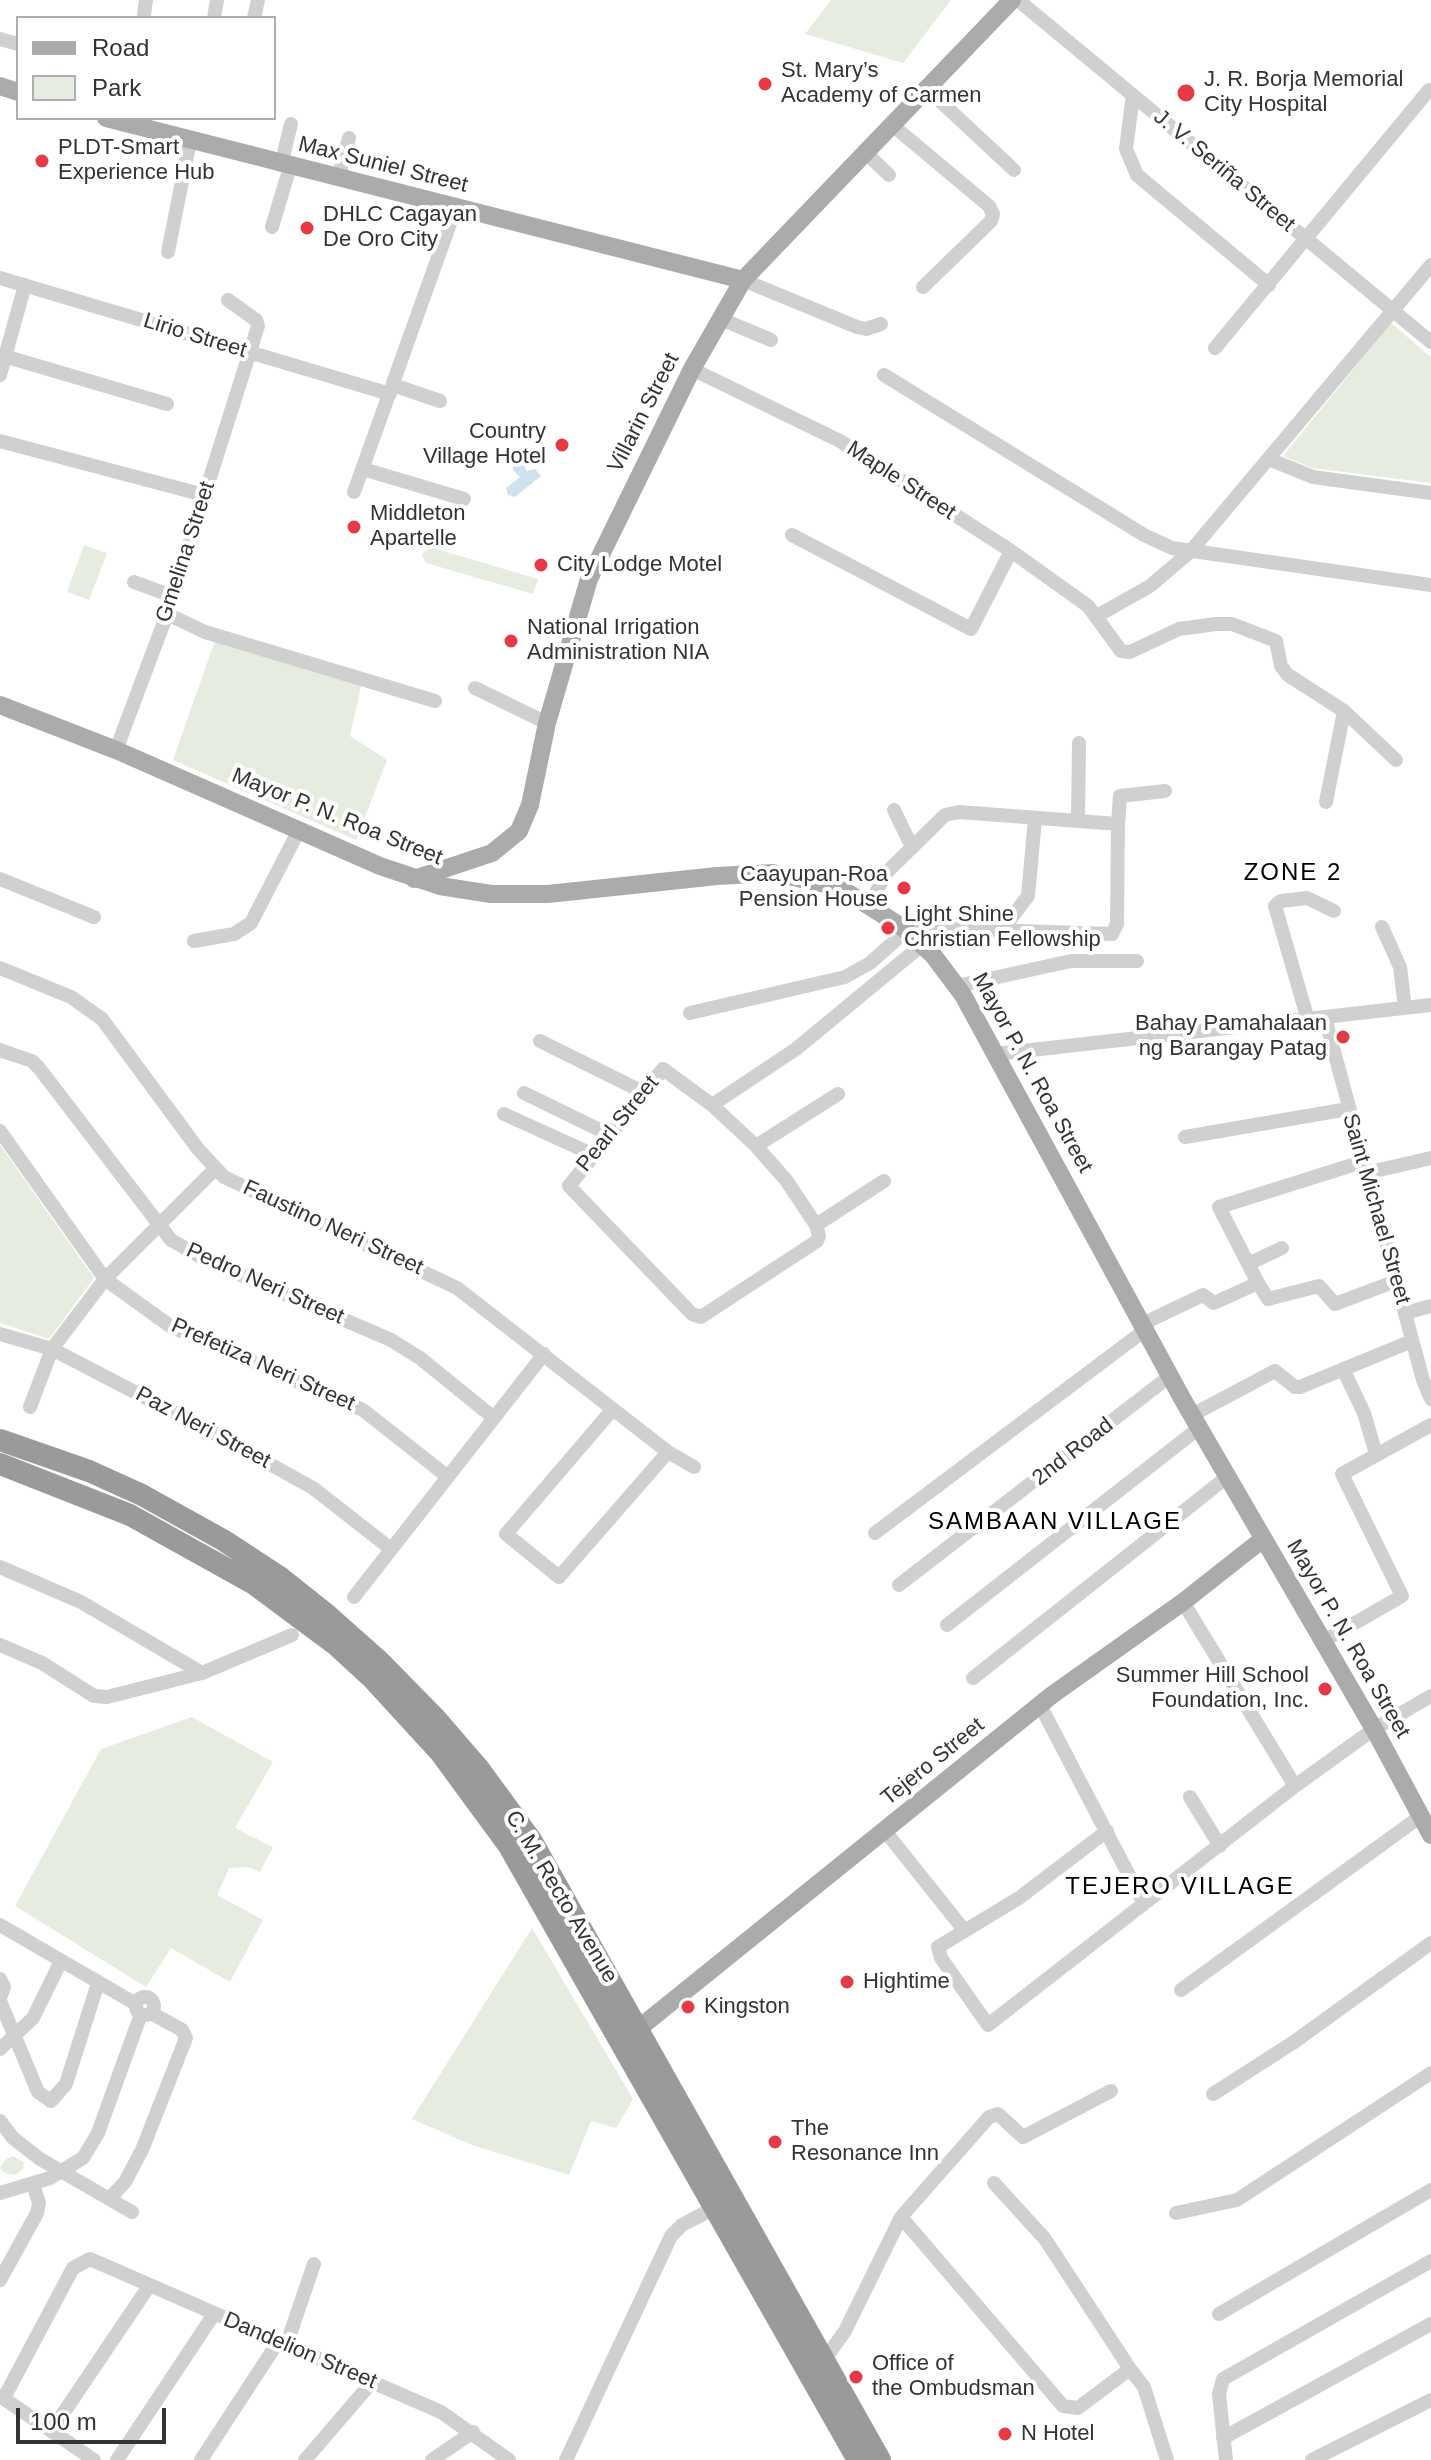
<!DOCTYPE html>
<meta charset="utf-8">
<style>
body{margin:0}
#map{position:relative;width:1431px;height:2460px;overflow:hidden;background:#fff;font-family:Helvetica,sans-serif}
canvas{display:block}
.legend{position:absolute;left:16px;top:16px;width:260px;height:104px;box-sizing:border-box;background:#fff;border:2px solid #adadad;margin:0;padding:10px 14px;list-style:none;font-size:24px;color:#333}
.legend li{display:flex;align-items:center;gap:16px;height:40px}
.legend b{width:40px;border:2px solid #adadad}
.scale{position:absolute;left:16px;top:2408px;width:150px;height:36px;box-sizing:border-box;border:4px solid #333;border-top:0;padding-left:10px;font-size:24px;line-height:28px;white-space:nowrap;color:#333;-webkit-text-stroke:6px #fff;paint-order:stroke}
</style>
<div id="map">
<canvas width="1431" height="2460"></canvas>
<ul class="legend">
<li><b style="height:10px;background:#ababab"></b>Road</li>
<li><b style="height:22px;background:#e6ecdf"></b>Park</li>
</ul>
<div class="scale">100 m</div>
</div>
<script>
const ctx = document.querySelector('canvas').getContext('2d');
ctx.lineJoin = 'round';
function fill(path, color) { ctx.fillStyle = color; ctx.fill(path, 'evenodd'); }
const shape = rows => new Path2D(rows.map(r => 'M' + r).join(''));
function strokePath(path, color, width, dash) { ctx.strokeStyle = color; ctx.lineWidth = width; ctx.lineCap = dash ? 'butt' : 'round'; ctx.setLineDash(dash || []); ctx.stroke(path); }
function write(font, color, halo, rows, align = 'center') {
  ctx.font = font + ' Helvetica,sans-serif'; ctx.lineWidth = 8; ctx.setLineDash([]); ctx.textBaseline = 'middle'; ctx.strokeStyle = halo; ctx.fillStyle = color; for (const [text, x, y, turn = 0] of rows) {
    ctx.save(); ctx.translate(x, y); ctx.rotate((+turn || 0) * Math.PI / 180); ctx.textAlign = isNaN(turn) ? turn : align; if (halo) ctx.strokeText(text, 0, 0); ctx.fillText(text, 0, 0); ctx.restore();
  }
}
const green = shape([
 [831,0,951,0,903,63,805,34],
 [1391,323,1431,357,1431,483,1312,468,1283,456],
 [84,545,107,553,89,600,67,592],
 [430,547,538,579,533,594,426,563,422,554],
 [215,641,362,682,350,736,387,760,356,840,173,760],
 [0,1145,94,1278,49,1339,0,1323],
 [192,1717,273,1762,235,1828,273,1847,260,1872,248,1867,229,1868,217,1895,263,1920,230,1982,171,1948,146,1987,15,1906,101,1749],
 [532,1928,633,2099,616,2128,591,2121,569,2175,472,2145,412,2119],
 [13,2156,24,2162,23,2169,15,2175,5,2173,0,2168,5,2160]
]);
const water = shape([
 [513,457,522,457,526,471,535,469,541,476,515,497,508,495,506,488,520,477,513,470]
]);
const minor = shape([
 [1018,0,1431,342],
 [144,15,146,0],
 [214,18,217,0],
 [254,18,258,0],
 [0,39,18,44],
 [925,87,1014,170],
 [1133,95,1126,149,1137,175,1269,285],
 [891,124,989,206,993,214,991,221,923,287],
 [864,151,889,175],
 [281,165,291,124],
 [338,179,349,138],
 [272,227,290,167],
 [168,252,190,141],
 [0,278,390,394],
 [743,280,857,327,866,329,881,324],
 [721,319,771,340],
 [1215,348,1429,90],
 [4,356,167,404],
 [692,369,840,441,1011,551,1088,606,1121,651,1130,652,1179,629,1216,624,1232,624,1276,641,1281,666,1288,675,1344,711,1396,760],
 [0,375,25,285],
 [884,375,1144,535,1172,548,1431,585],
 [393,385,440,401],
 [0,441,204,495],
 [1271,460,1313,477,1431,493],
 [363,469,464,499],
 [354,492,456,207],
 [792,535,971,629,1011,551],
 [134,582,172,596],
 [167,614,205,632,435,701],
 [1097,616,1150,586,1190,552,1431,265],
 [475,688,547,723],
 [116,750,167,614,258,326,256,320,228,300],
 [1326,802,1344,711],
 [894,810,911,845],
 [1078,821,1079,743],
 [1118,824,1120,796,1165,791],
 [0,879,94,917],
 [1382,927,1400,967,1405,1008],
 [1002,930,1028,896,1035,819],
 [194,941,234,934,251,923,299,830],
 [0,968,71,997,102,1019,198,1149,224,1177,457,1288,668,1452,694,1467],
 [957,986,1071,961,1137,961],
 [690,1013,845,977,870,963,906,931,930,928,1112,934,1117,924,1118,824,959,812,945,815,886,873,869,906],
 [1325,1018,1423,1380,1431,1399],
 [1308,1020,1275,906,1281,901,1307,898,1334,911],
 [540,1041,643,1092],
 [0,1050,32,1061,39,1068,171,1240,206,1260,391,1340,420,1358,494,1418],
 [996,1054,1431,1005],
 [663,1069,712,1105,756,1146,786,1180,816,1225,819,1236,817,1241,701,1317,692,1314,569,1186,663,1069],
 [524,1093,610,1135],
 [712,1105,796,1049,922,945],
 [504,1114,594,1155],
 [0,1131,105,1279,170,1326,363,1410,448,1477],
 [1185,1137,1348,1109],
 [756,1146,838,1094],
 [1366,1173,1431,1158],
 [816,1225,884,1181],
 [1248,1264,1282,1248],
 [1258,1283,1219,1207,1362,1162],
 [1405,1313,1431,1306],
 [1142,1324,1203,1295,1214,1303,1258,1283,1268,1299,1319,1286,1335,1304,1396,1281],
 [0,1334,52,1349,221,1437,313,1488,391,1549],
 [1343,1369,1364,1413,1376,1454],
 [30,1407,52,1349,105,1279,215,1169],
 [613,1409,506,1534,559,1577,668,1452],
 [1192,1415,1275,1371,1295,1387,1300,1387,1412,1341],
 [875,1533,1145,1330],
 [0,1567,81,1602,202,1673],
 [899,1585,1170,1376],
 [354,1597,544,1354],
 [1183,1602,1295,1786],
 [947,1625,1199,1428],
 [1322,1642,1402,1596,1342,1474,1431,1425],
 [0,1645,42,1663,94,1696,107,1697,202,1673,292,1635],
 [973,1678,1227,1477],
 [1040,1705,1144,1904],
 [1190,1797,1220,1846],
 [885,1831,964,1930],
 [1107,1831,1019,1898,938,1947,941,1958,988,2025,1295,1786,1374,1729,1431,1696],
 [0,1925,136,2004],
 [0,1979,4,1987,0,1998],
 [1181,1990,1421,1816],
 '136 2006a9 9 0 1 1 18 0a9 9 0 1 1-18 0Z',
 [0,2001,38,2092,51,2101,66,2084,98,1983],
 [0,2049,33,2018,61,1961],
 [1213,2094,1294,2042,1431,1943],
 [0,2121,13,2138,40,2159,132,2212],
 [0,2193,50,2178,83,2158,98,2133,141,2014],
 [109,2199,125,2182,142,2150,186,2038,182,2030,151,2013],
 [1176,2213,1237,2200,1431,2073],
 [901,2217,1063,2406,1078,2408,1130,2369,1045,2239,994,2183],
 [0,2280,37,2213,39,2203,33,2184],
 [1219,2314,1431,2190],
 [286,2346,314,2264],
 [815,2361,830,2352,845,2331,901,2217,989,2117,998,2114,1023,2137,1111,2091],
 [1130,2369,1144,2387,1167,2460],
 [0,2396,94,2460],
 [4,2398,73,2268,90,2259,441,2412,509,2460],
 [52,2430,149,2286],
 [1223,2438,1431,2324],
 [117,2460,214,2314],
 [201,2460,278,2342],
 [305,2460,372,2382],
 [432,2460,473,2432],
 [566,2460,671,2236,682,2225,720,2205],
 [1226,2460,1219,2394,1223,2379,1431,2261],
 [1312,2460,1431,2400]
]);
const major = shape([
 [0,86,18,92],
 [106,118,743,280],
 [0,705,116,750,380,866,440,886,491,894,548,894,717,876,773,873,825,884,850,894,902,927,933,955,963,995,1183,1400,1374,1729,1431,1835],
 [414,879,492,853,519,831,530,805,547,723,589,579,692,369,743,280,1012,0],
 [638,2029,1052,1695,1183,1602,1263,1539]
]);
const highway = shape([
 [0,1440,89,1471,142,1495,223,1540,281,1578,325,1613,379,1661,435,1718,479,1769,531,1840,880,2460],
 [0,1464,130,1515,254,1584,336,1645,373,1679,440,1752,509,1846,858,2460]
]);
const markers = [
 [765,84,8,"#e63946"],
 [1186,93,10,"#e63946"],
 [42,161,8,"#e63946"],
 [307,228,8,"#e63946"],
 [562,445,8,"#e63946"],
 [354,527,8,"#e63946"],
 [541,565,8,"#e63946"],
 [511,641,8,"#e63946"],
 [904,888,8,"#e63946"],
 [888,928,8,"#e63946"],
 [1343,1037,8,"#e63946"],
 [1325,1689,8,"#e63946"],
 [847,1982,8,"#e63946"],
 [688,2007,8,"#e63946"],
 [775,2142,8,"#e63946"],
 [856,2377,8,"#e63946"],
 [1005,2434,8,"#e63946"]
];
const poiNames = [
 ["St. Mary’s",781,71],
 ["Academy of Carmen",781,96],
 ["J. R. Borja Memorial",1204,80],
 ["City Hospital",1204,105],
 ["PLDT-Smart",58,148],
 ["Experience Hub",58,173],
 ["DHLC Cagayan",323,215],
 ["De Oro City",323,240],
 ["Country",546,432,"right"],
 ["Village Hotel",546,457,"right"],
 ["Middleton",370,514],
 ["Apartelle",370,539],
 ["City Lodge Motel",557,565],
 ["National Irrigation",527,628],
 ["Administration NIA",527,653],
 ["Caayupan-Roa",888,875,"right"],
 ["Pension House",888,900,"right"],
 ["Light Shine",904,915],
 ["Christian Fellowship",904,940],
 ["Bahay Pamahalaan",1327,1024,"right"],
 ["ng Barangay Patag",1327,1049,"right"],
 ["Summer Hill School",1309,1676,"right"],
 ["Foundation, Inc.",1309,1701,"right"],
 ["Hightime",863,1982],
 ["Kingston",704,2007],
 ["The",791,2129],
 ["Resonance Inn",791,2154],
 ["Office of",872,2364],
 ["the Ombudsman",872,2389],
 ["N Hotel",1021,2434]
];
const streetNames = [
 ["Max Suniel Street",383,165,14],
 ["J. V. Seriña Street",1224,171,40],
 ["Lirio Street",195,336,17],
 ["Villarin Street",644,413,-63],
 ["Maple Street",901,481,33],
 ["Gmelina Street",186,552,-72],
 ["Mayor P. N. Roa Street",337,817,22],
 ["Mayor P. N. Roa Street",1032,1073,61],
 ["Pearl Street",618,1124,-51],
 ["Saint Michael Street",1376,1209,74],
 ["Faustino Neri Street",333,1228,25],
 ["Pedro Neri Street",265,1284,24],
 ["Prefetiza Neri Street",263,1365,24],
 ["Paz Neri Street",203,1428,28],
 ["2nd Road",1073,1452,-38],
 ["Mayor P. N. Roa Street",1348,1639,60],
 ["Tejero Street",933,1762,-39],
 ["C. M. Recto Avenue",561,1897,59],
 ["Dandelion Street",300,2351,23]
];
const neighbourhoodNames = [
 ["ZONE 2",1293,873],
 ["SAMBAAN VILLAGE",1055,1522],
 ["TEJERO VILLAGE",1180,1887]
];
fill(green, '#e6ecdf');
fill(water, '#cfe2ee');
strokePath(minor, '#d0d0d0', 14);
strokePath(major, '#ababab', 18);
strokePath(highway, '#9a9a9a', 22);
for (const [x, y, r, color] of markers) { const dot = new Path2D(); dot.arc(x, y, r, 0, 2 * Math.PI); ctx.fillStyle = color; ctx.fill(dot); strokePath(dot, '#fff', 3); }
write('22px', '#333', '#fff', poiNames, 'left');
write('22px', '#333', '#fff', streetNames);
ctx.letterSpacing = '2px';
write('24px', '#000', '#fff', neighbourhoodNames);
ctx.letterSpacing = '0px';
</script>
